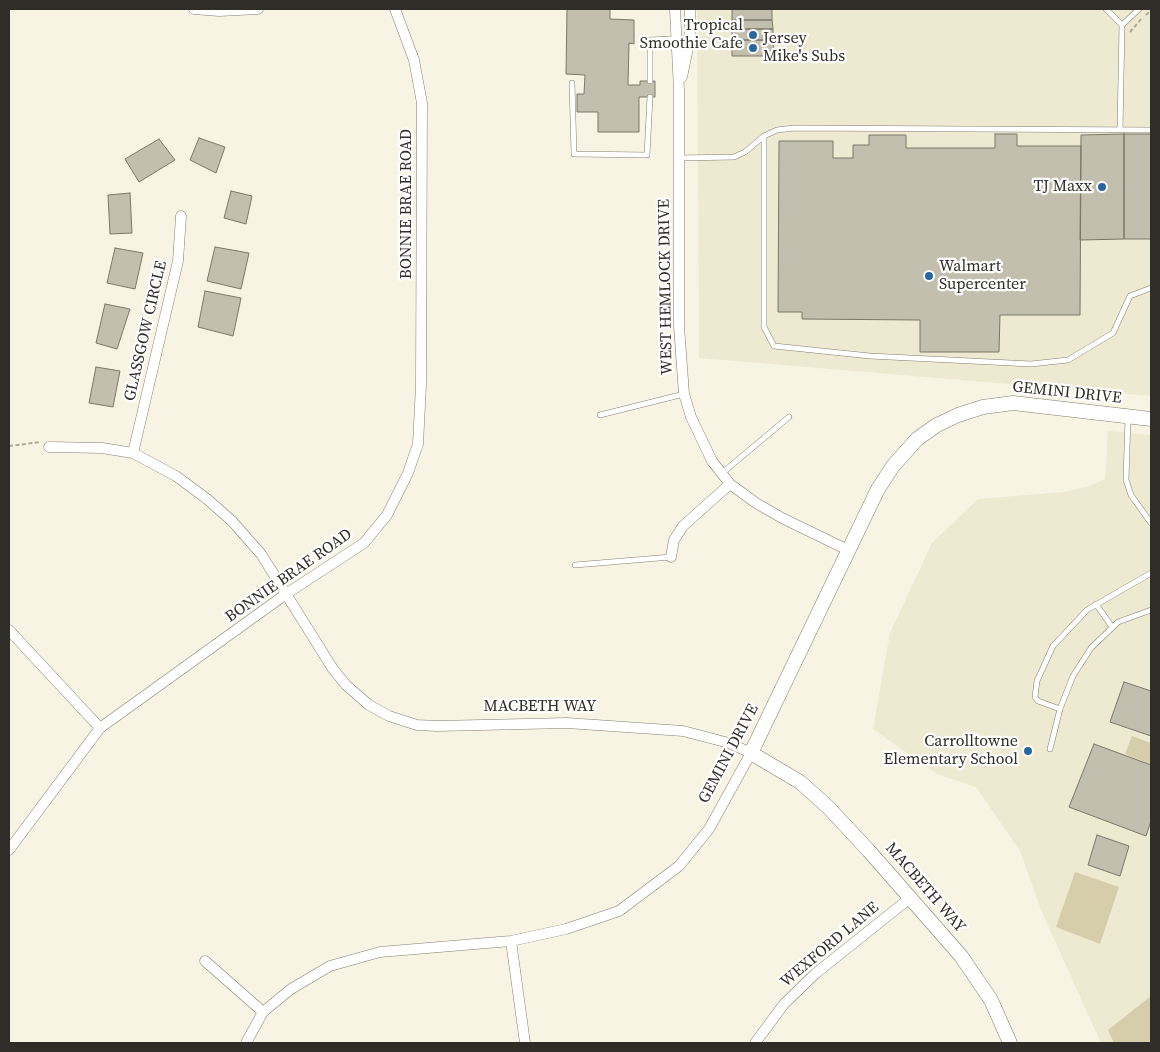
<!DOCTYPE html>
<style>
body{margin:0}
#map{position:relative;width:1160px;height:1052px;overflow:hidden;background:#f8f4e3;font-family:"Source Serif 4",serif}
canvas{display:block}
.frame{position:absolute;inset:0;border:10px solid #2e2d27;pointer-events:none}
</style>
<div id="map">
<canvas width="1160" height="1052"></canvas>
<div class="frame"></div>
</div>
<script>
const ctx = document.querySelector('canvas').getContext('2d');
ctx.lineJoin = 'round';
function fill(path, color) { ctx.fillStyle = color; ctx.fill(path, 'evenodd'); }
const shape = rows => new Path2D(rows.map(r => 'M' + r).join(''));
function strokePath(path, color, width, dash) { ctx.strokeStyle = color; ctx.lineWidth = width; ctx.lineCap = dash ? 'butt' : 'round'; ctx.setLineDash(dash || []); ctx.stroke(path); }
function write(font, color, halo, rows, align = 'center') {
  ctx.font = font + ' "Source Serif 4",serif'; ctx.lineWidth = 4.5; ctx.setLineDash([]); ctx.textBaseline = 'middle'; ctx.strokeStyle = halo; ctx.fillStyle = color; for (const [text, x, y, turn = 0] of rows) {
    ctx.save(); ctx.translate(x, y); ctx.rotate((+turn || 0) * Math.PI / 180); ctx.textAlign = isNaN(turn) ? turn : align; if (halo) ctx.strokeText(text, 0, 0); ctx.fillText(text, 0, 0); ctx.restore();
  }
}
const built = shape([
 [697,9,1151,9,1151,396,699,358],
 [1108,431,1151,435,1151,1043,1101,1043,1041,910,1020,851,976,787,937,774,873,729,890,633,932,543,978,499,1064,492,1087,487,1105,479]
]);
const green = shape([
 [1132,736,1151,743,1150,764,1125,754],
 [1075,872,1119,887,1100,944,1056,927],
 [1151,996,1151,1043,1114,1043,1108,1030]
]);
const building = shape([
 [567,9,610,9,610,19,634,20,634,44,629,43,628,85,640,85,640,81,655,81,655,97,639,97,639,132,598,132,598,112,577,112,577,94,584,94,585,75,566,74,567,9],
 [732,9,772,9,772,20,732,20,732,9],
 [732,20,772,20,773,29,732,29,732,20],
 [732,29,773,29,773,40,732,40,732,29],
 [732,40,773,40,774,56,732,56,732,40],
 [995,134,1017,134,1017,146,1081,146,1080,315,1000,315,999,352,920,352,920,320,802,319,802,312,778,312,779,141,833,141,833,158,853,158,853,145,869,145,869,135,906,135,906,148,995,148,995,134],
 [1124,134,1124,239,1080,240,1081,135,1124,134],
 [1124,134,1151,134,1151,239,1124,239,1124,134],
 [199,138,225,147,216,173,190,160,199,138],
 [159,139,175,160,139,182,125,159,159,139],
 [231,191,252,196,246,224,224,218,231,191],
 [130,193,132,233,110,234,108,195,130,193],
 [215,247,249,253,241,289,207,281,215,247],
 [115,248,143,253,135,289,107,283,115,248],
 [205,291,241,298,233,336,198,327,205,291],
 [105,304,130,309,117,349,96,343,105,304],
 [96,367,120,371,113,407,89,403,96,367],
 [1124,682,1151,691,1151,736,1110,722,1124,682],
 [1094,744,1151,765,1151,821,1146,836,1069,807,1094,744],
 [1097,835,1129,846,1120,876,1088,865,1097,835]
]);
const path = shape([
 [1146,15,1151,10],
 [1130,32,1142,18],
 [9,446,41,442]
]);
const lane = shape([
 [1106,9,1122,25],
 [650,81,650,40,690,38],
 [572,83,574,154,647,155,650,97],
 [1120,130,1122,25,1139,9],
 [764,136,764,327,774,346,870,356,1031,364,1068,360,1113,333,1130,296,1151,288],
 [680,158,734,157,745,152,764,136,777,130,794,128,1151,130],
 [600,415,684,394],
 [1128,417,1126,480,1131,495,1151,523],
 [721,474,789,417],
 [575,565,671,557],
 [1096,604,1112,627],
 [1060,709,1038,701,1035,697,1037,681,1053,646,1087,610,1151,573],
 [1050,749,1060,709,1073,676,1091,648,1118,622,1151,610]
]);
const street = shape([
 [194,9,219,11,258,9],
 [675,9,679,90,679,326,684,394,691,417,712,461,730,484,756,503,782,518,850,551],
 [682,77,690,38,690,9],
 [49,447,102,448,133,453,176,476,207,499,232,521,261,554,333,669,346,685,369,705,389,716,417,725,437,726,567,723,683,731,729,743,751,753,709,829,679,866,619,911,566,929,511,941,380,952,330,966,291,989,263,1012,246,1043],
 [133,453,178,261,181,216],
 [671,557,674,540,683,526,730,484],
 [9,630,100,728],
 [9,850,100,728,286,594,364,543,387,515,408,473,418,444,421,385,422,103,414,60,395,9],
 [511,941,525,1043],
 [205,961,263,1012],
 [755,1043,784,1004,815,974,910,898]
]);
const secondary = shape([
 [1010,1043,991,1000,961,956,869,851,828,807,800,782,751,753,878,489,893,466,917,439,937,425,958,415,983,407,1013,403,1151,419]
]);
const markers = [
 [753,35,5,"#27679d"],
 [753,48,5,"#27679d"],
 [1102,187,5,"#27679d"],
 [929,276,5,"#27679d"],
 [1028,751,5,"#27679d"]
];
const poiNames = [
 ["Tropical",743,26],
 ["Smoothie Cafe",743,44],
 ["Jersey",763,39,"left"],
 ["Mike's Subs",763,57,"left"],
 ["TJ Maxx",1092,187],
 ["Walmart",939,267,"left"],
 ["Supercenter",939,285,"left"],
 ["Carrolltowne",1018,742],
 ["Elementary School",1018,760]
];
const streetNames = [
 ["BONNIE BRAE ROAD",407,204,-90],
 ["WEST HEMLOCK DRIVE",666,287,-91],
 ["GLASSGOW CIRCLE",146,331,-77],
 ["GEMINI DRIVE",1067,393,6],
 ["BONNIE BRAE ROAD",289,576,-35],
 ["MACBETH WAY",540,707],
 ["GEMINI DRIVE",729,754,-62],
 ["MACBETH WAY",925,888,49],
 ["WEXFORD LANE",830,945,-40]
];
fill(built, '#eee9d1');
fill(green, '#d6ceab');
fill(building, '#c2bfaf');
strokePath(building, '#7b7869', 1);
strokePath(lane, '#827f70', 6);
strokePath(street, '#827f70', 11);
strokePath(secondary, '#827f70', 15);
strokePath(path, '#adaa9d', 2, [4, 2.5]);
strokePath(lane, '#fff', 5);
strokePath(street, '#fff', 10);
strokePath(secondary, '#fff', 14);
for (const [x, y, r, color] of markers) { const dot = new Path2D(); dot.arc(x, y, r, 0, 2 * Math.PI); ctx.fillStyle = color; ctx.fill(dot); strokePath(dot, '#fff', 2); }
write('16px', '#2e2d27', '#fff', poiNames, 'right');
write('16px', '#2e2d27', '#fff', streetNames);
</script>
